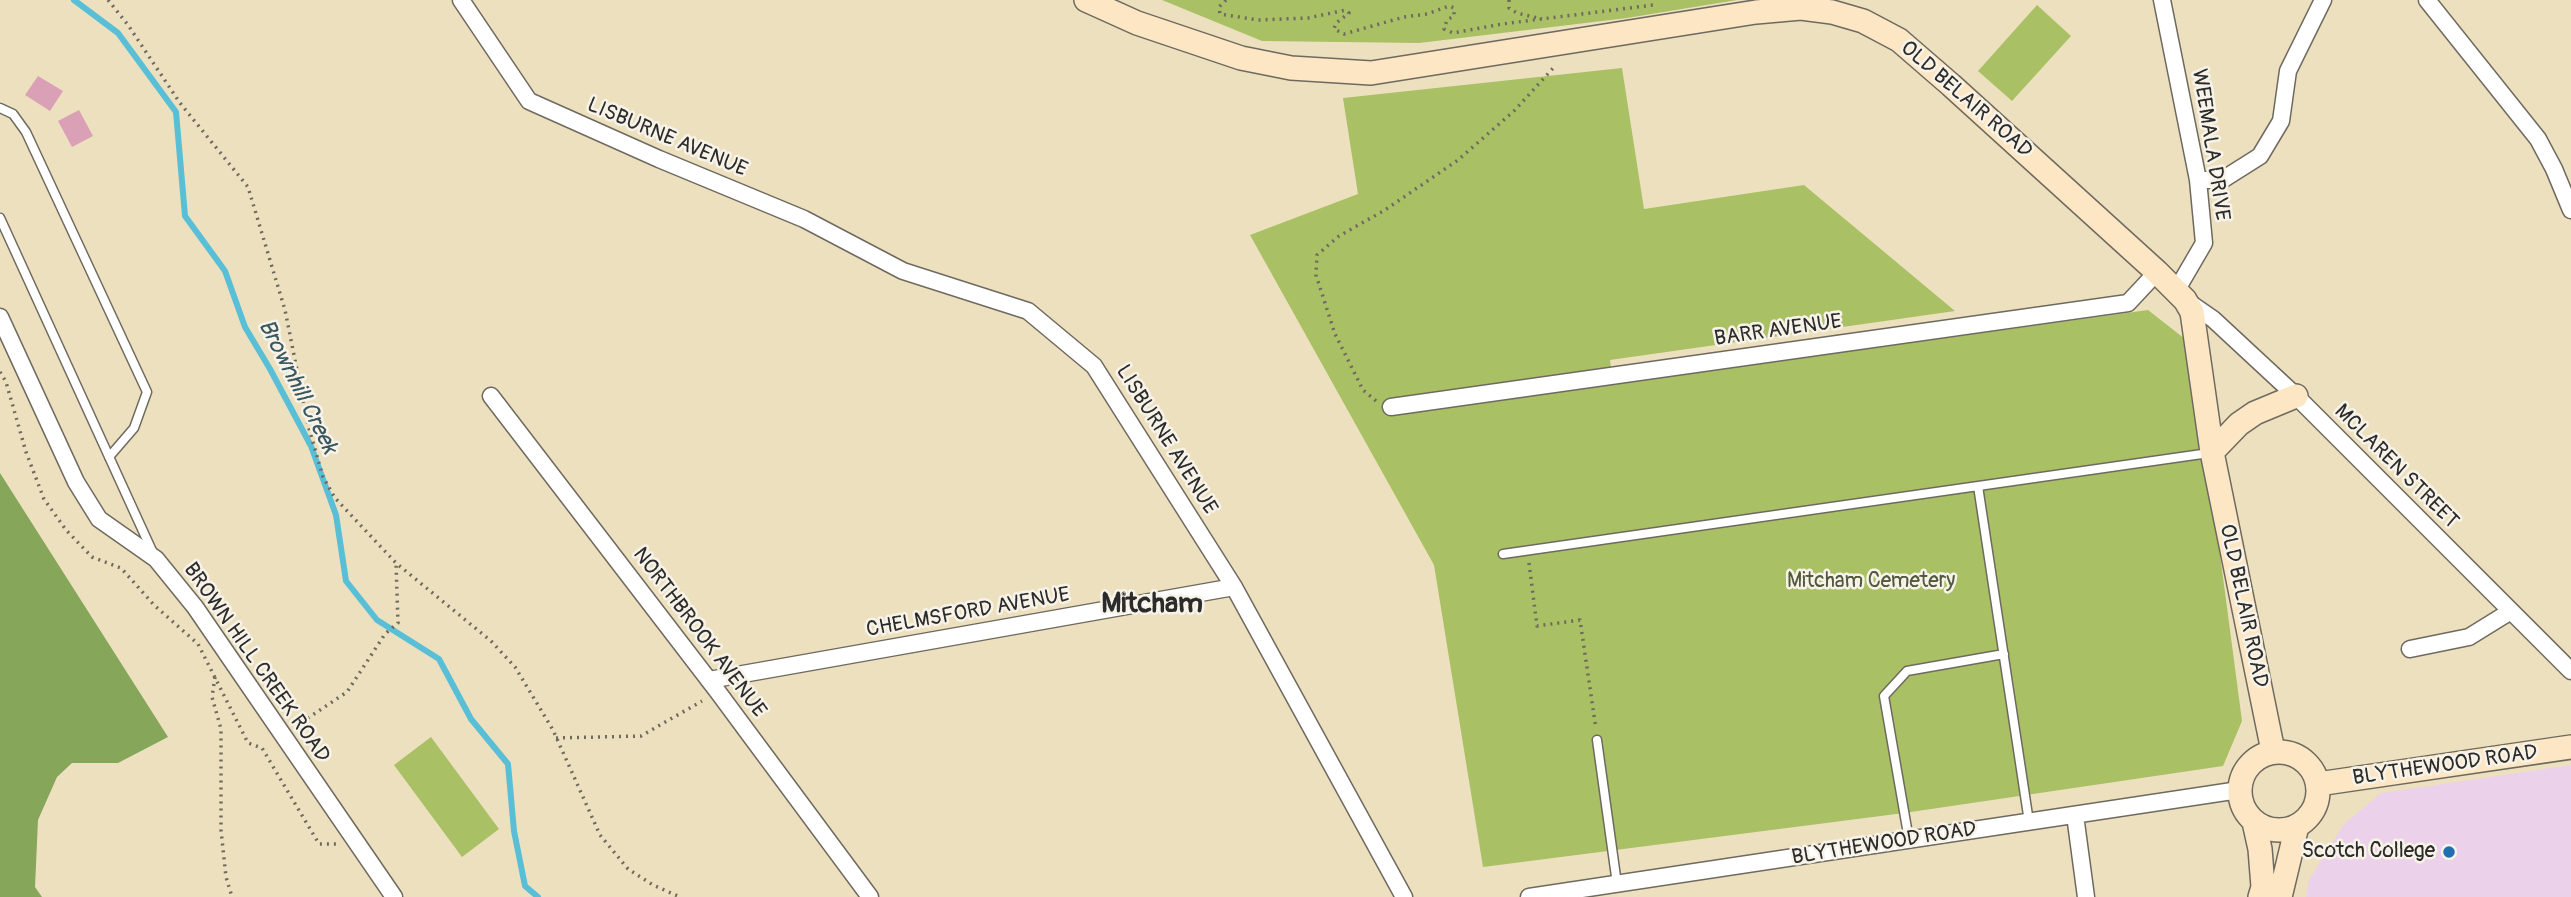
<!DOCTYPE html>
<style>
body{margin:0}
canvas{display:block;background:#ede0bf}
</style>
<canvas width="2571" height="897"></canvas>
<script>
const ctx = document.querySelector('canvas').getContext('2d');
ctx.lineJoin = 'round';
function fill(path, color) { ctx.fillStyle = color; ctx.fill(path, 'evenodd'); }
const shape = rows => new Path2D(rows.map(r => 'M' + r).join(''));
function strokePath(path, color, width, dash) { ctx.strokeStyle = color; ctx.lineWidth = width; ctx.lineCap = dash ? 'butt' : 'round'; ctx.setLineDash(dash || []); ctx.stroke(path); }
function write(font, color, halo, rows, align = 'center') {
  ctx.font = font + ' Pangolin,sans-serif'; ctx.lineWidth = 5; ctx.setLineDash([]); ctx.textBaseline = 'middle'; ctx.strokeStyle = halo; ctx.fillStyle = color; for (const [text, x, y, turn = 0] of rows) {
    ctx.save(); ctx.translate(x, y); ctx.rotate((+turn || 0) * Math.PI / 180); ctx.textAlign = isNaN(turn) ? turn : align; if (halo) ctx.strokeText(text, 0, 0); ctx.fillText(text, 0, 0); ctx.restore();
  }
}
const built = shape([
 [2571,765,2571,897,2306,897,2309,880,2344,824,2381,793]
]);
const green = shape([
 [1162,0,1737,0,1627,18,1419,43,1262,41],
 [2037,5,2071,36,2012,101,1978,71],
 [1622,68,1644,209,1804,185,1955,311,1610,360,1613,384,2148,310,2185,339,2207,456,2242,721,2223,766,1904,813,1483,867,1434,565,1250,235,1358,194,1343,98],
 [431,737,499,829,462,857,394,765]
]);
const forest = shape([
 [0,473,168,737,118,763,72,763,57,777,38,820,35,887,42,897,0,897]
]);
const stream = shape([
 [74,0,118,33,176,112,185,216,225,271,245,327,270,369,311,446,336,515,346,581,377,620,439,659,471,719,508,764,514,831,525,886,538,897]
]);
const building = shape([
 [38,76,63,91,50,111,25,95],
 [79,110,93,136,72,147,58,121]
]);
const path = shape([
 [108,0,128,25,180,103,248,187,285,310,308,425,323,477,335,498,396,563,491,641,515,667,553,730,600,835,628,869,653,885,680,897],
 [1226,0,1219,7,1220,14,1258,20,1308,18,1346,10,1349,13,1336,23,1334,29,1344,34,1404,17,1427,14,1449,6,1454,8,1454,16,1447,20,1444,29,1453,33,1502,24,1653,5],
 [1509,0,1509,8,1517,13,1542,19],
 [0,372,6,382,26,452,44,499,66,530,92,557,121,568,154,605,198,644,248,743,262,748,319,844,337,844],
 [1376,401,1363,390,1335,334,1316,275,1317,255,1339,236,1385,210,1458,160,1515,110,1555,66],
 [1529,563,1537,626,1580,620,1596,729],
 [215,677,212,697,221,729,221,830,226,877,232,897],
 [296,726,347,692,385,634,398,623,396,563],
 [556,738,641,736,702,701]
]);
const lane = shape([
 [0,108,13,114,26,132,147,392,134,428,109,457],
 [0,218,153,553],
 [1978,486,2029,822],
 [1503,554,2209,453],
 [1597,740,1617,884],
 [1909,840,1884,696,1907,671,2004,654]
]);
const street = shape([
 [461,0,529,101,659,159,804,219,903,271,1028,311,1094,366,1234,587,1404,897],
 [2162,0,2198,180,2204,243,2176,291],
 [2427,0,2538,139,2554,169,2571,210],
 [2198,180,2222,180,2260,156,2281,121,2288,71,2323,0],
 [2187,301,2213,319,2296,396,2571,671],
 [0,317,76,482,99,519,156,559,195,607,394,897],
 [491,396,718,692,870,897],
 [1391,407,2128,303,2157,272],
 [2410,649,2469,637,2511,611],
 [709,680,1234,587],
 [2075,815,2086,897],
 [1529,897,2239,790]
]);
const secondary = shape([
 [1086,0,1137,23,1241,58,1291,68,1371,73,1756,12,1801,8,1832,12,1863,21,1899,40,1951,85,2157,272,2185,300,2192,312,2212,452,2273,751],
 [2212,452,2239,424,2255,413,2296,396],
 '2240 791a39 39 0 1 1 78 0a39 39 0 1 1-78 0Z',
 [2318,784,2571,747],
 [2254,822,2260,849,2263,887,2260,897],
 [2280,897,2297,826]
]);
const markers = [
 [2449,852,7,"#1f6fb2"]
];
const streetNames = [
 ["OLD BELAIR ROAD",1966,100,41],
 ["LISBURNE AVENUE",667,138,23],
 ["WEEMALA DRIVE",2210,145,81],
 ["BARR AVENUE",1778,331,-8],
 ["LISBURNE AVENUE",1166,440,58],
 ["MCLAREN STREET",2396,467,45],
 ["OLD BELAIR ROAD",2243,606,78],
 ["CHELMSFORD AVENUE",968,613,-10],
 ["NORTHBROOK AVENUE",699,633,53],
 ["BROWN HILL CREEK ROAD",256,663,55],
 ["BLYTHEWOOD ROAD",2445,766,-8],
 ["BLYTHEWOOD ROAD",1884,844,-9]
];
const parkNames = [
 ["Mitcham Cemetery",1871,582]
];
const poiNames = [
 ["Scotch College",2435,852]
];
const waterNames = [
 ["Brownhill Creek",297,387,63]
];
const districtNames = [
 ["Mitcham",1152,605]
];
fill(built, '#ecd1ea');
fill(green, '#a9c065');
fill(forest, '#86a65a');
strokePath(stream, '#59bfd7', 6);
fill(building, '#daa0b6');
strokePath(lane, '#6f6a5f', 11);
strokePath(street, '#6f6a5f', 19);
strokePath(secondary, '#6f6a5f', 26);
strokePath(path, '#6f6a5f', 3.5, [2, 5]);
strokePath(lane, '#fff', 8);
strokePath(street, '#fff', 16);
strokePath(secondary, '#fce6c4', 23);
for (const [x, y, r, color] of markers) { const dot = new Path2D(); dot.arc(x, y, r, 0, 2 * Math.PI); ctx.fillStyle = color; ctx.fill(dot); strokePath(dot, '#f7f3e8', 2.5); }
write('21px', '#2b2b2b', '#f7f3e8', streetNames);
write('21px', '#51583c', '#f7f3e8', parkNames);
write('21px', '#2b2b2b', '#f7f3e8', poiNames, 'right');
write('italic 23px', '#39575f', '#f7f3e8', waterNames);
write('bold 28px', '#2b2b2b', '#f7f3e8', districtNames);
</script>
